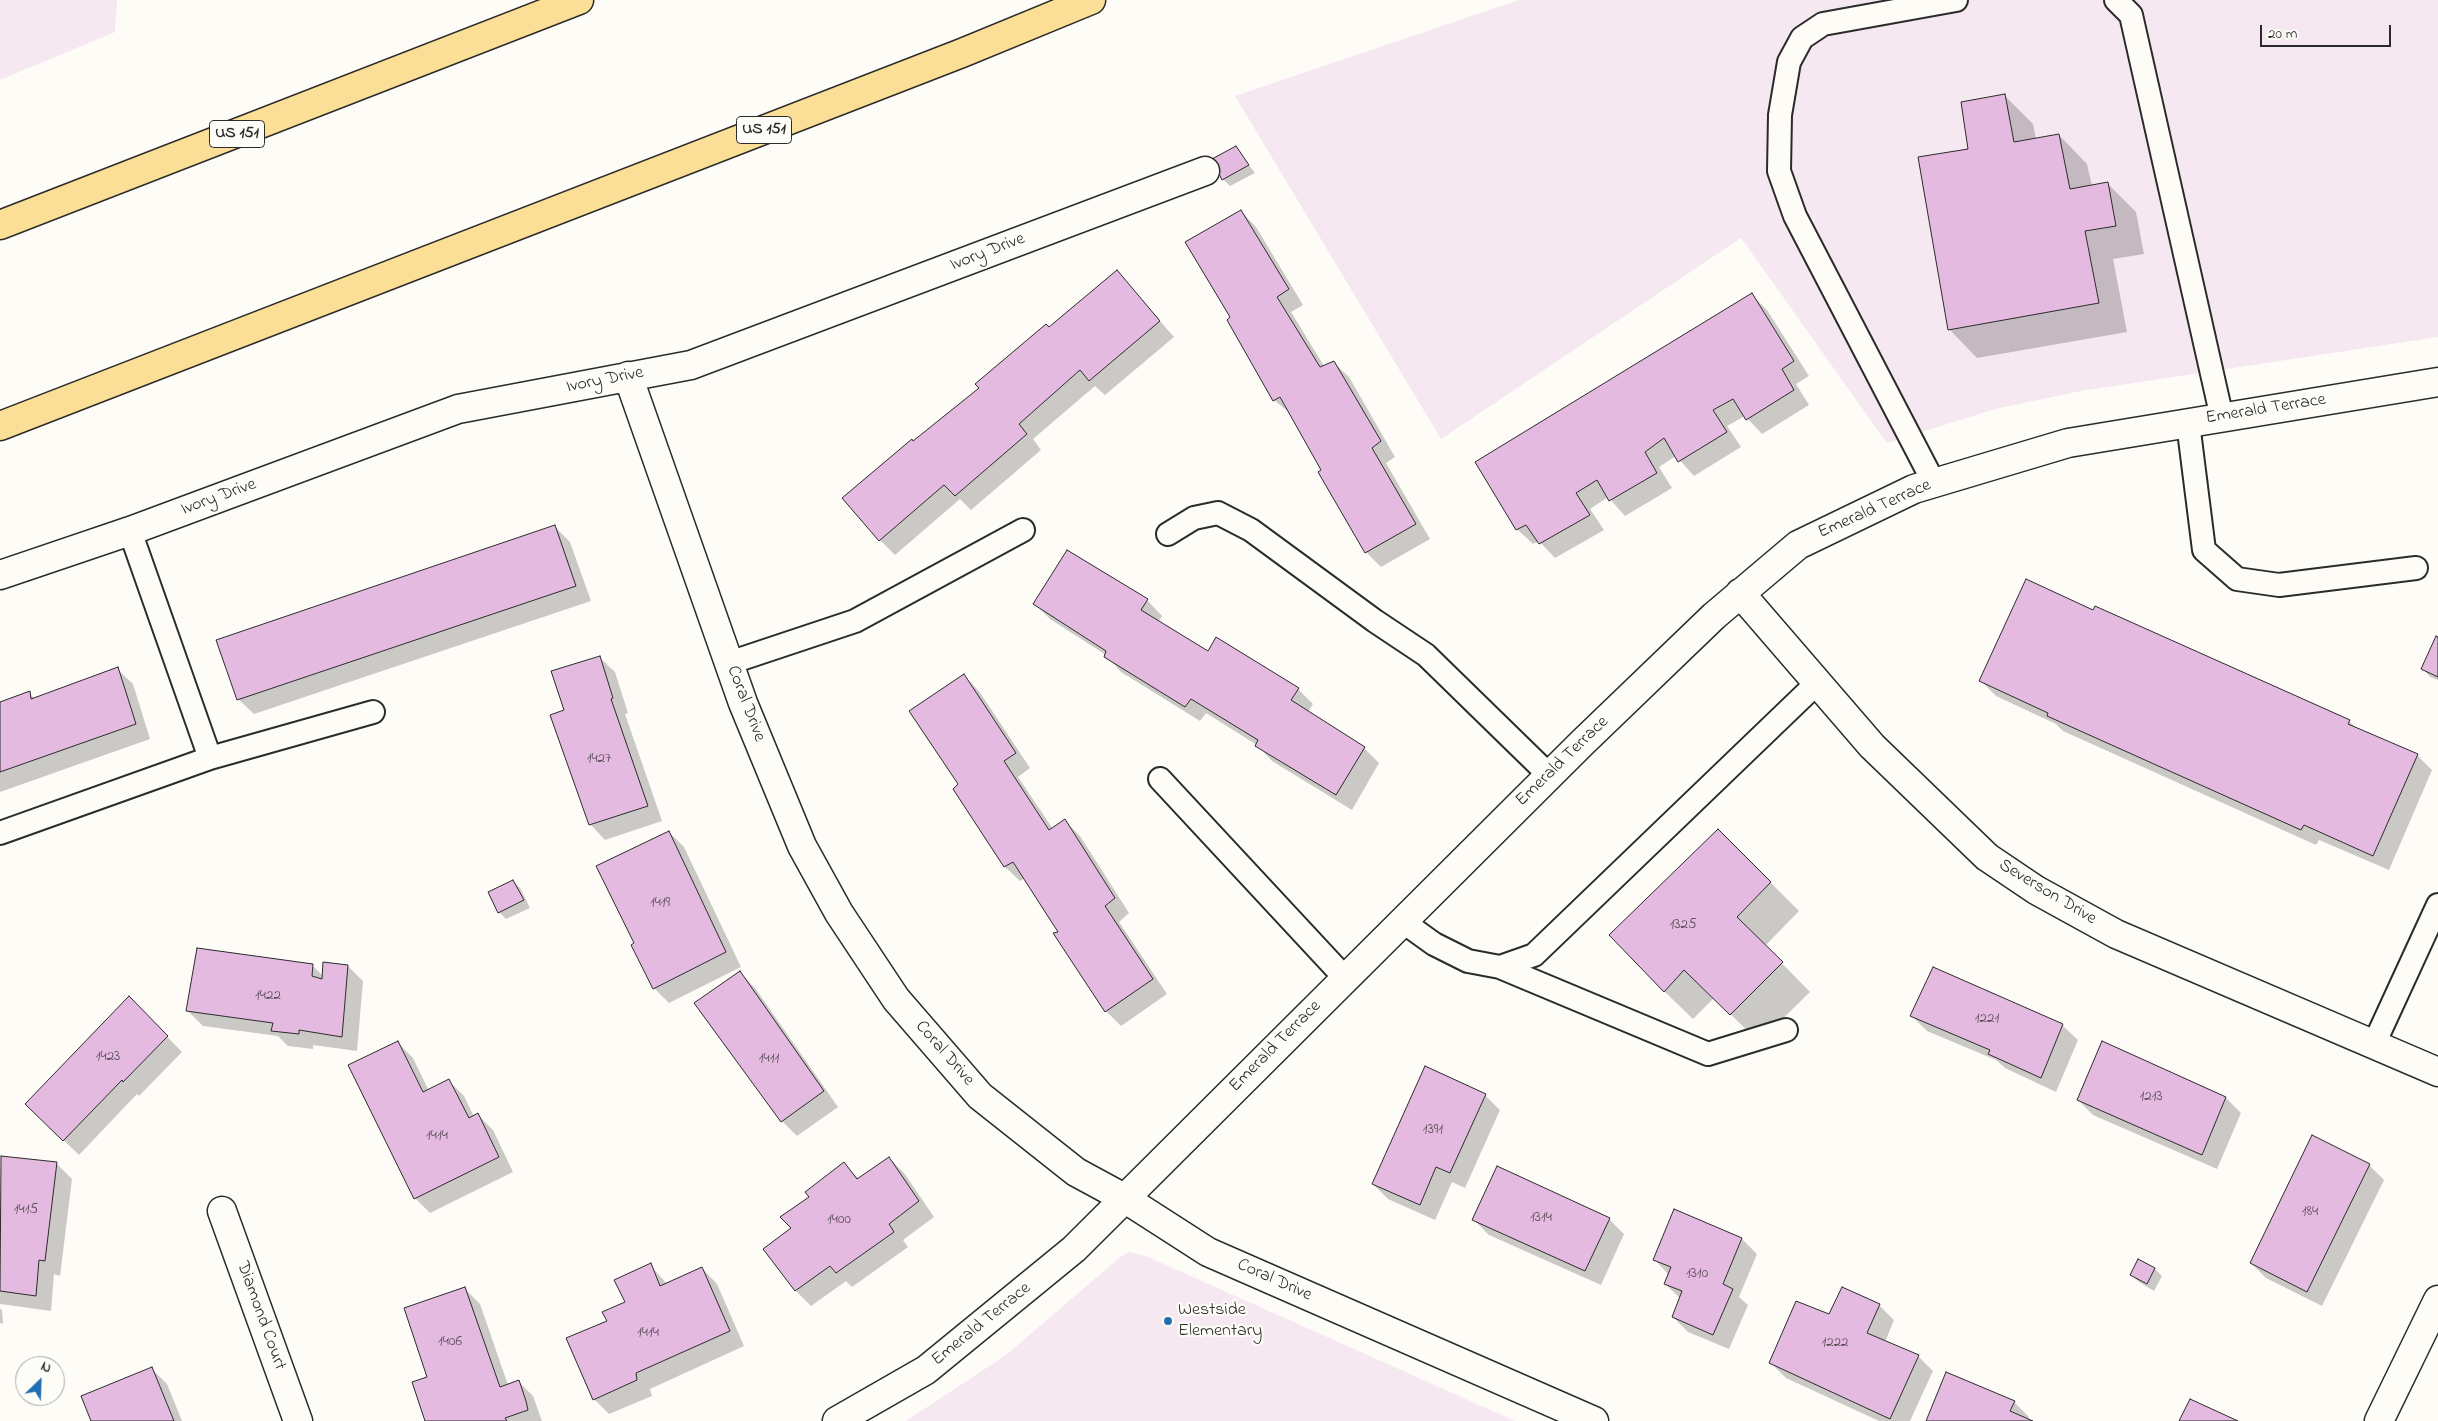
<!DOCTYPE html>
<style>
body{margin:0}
#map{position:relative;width:2438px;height:1421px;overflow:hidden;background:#fdfcf7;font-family:"Indie Flower",sans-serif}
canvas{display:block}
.north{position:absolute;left:15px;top:1356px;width:50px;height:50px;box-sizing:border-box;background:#fdfcf7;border:1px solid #a9a8a5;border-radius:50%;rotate:24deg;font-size:14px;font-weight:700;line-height:20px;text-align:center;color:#2b2b2b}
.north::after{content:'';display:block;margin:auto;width:18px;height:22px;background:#1f6fb2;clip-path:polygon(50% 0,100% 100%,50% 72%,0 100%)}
.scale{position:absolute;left:2260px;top:25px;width:131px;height:22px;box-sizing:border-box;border:2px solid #2b2b2b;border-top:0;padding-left:6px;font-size:15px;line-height:18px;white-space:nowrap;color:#2b2b2b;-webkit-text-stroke:4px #fdfcf7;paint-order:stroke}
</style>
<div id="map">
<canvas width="2438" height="1421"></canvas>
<div class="north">N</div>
<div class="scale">20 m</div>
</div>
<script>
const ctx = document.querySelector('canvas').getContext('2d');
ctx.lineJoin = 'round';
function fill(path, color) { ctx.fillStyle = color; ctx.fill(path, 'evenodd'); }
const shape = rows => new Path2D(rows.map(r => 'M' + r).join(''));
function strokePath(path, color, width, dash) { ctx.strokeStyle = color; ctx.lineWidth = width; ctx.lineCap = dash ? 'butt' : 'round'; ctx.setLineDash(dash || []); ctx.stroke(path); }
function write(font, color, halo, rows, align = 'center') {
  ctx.font = font + ' "Indie Flower",sans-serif'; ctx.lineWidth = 4.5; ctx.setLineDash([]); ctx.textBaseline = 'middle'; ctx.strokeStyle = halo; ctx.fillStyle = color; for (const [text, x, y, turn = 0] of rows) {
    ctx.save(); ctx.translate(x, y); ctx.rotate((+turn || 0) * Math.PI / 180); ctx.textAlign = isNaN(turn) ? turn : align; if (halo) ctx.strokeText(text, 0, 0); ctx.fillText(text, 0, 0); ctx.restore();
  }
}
const built = shape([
 [0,0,117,0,115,32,0,80],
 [1519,0,2438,0,2438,337,2081,391,1995,409,1887,443,1741,238,1441,439,1235,96],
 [1128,1252,1146,1256,1515,1421,906,1421,1006,1355,1119,1258]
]);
const shadow = shape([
 [2004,95,2033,124,2036,139,2059,135,2087,164,2092,186,2107,183,2136,212,2144,254,2113,259,2127,332,1977,358,1949,329,1970,150],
 [1235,147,1255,173,1230,186,1223,179],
 [1241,211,1256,227,1303,305,1291,312,1324,366,1333,362,1349,377,1395,457,1386,463,1430,539,1381,567,1366,552,1291,414,1274,400,1228,320,1231,318],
 [1117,272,1174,337,1105,395,1095,386,1033,439,1041,450,971,510,960,499,895,555,880,540,914,443],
 [1752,295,1767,310,1809,376,1796,384,1809,405,1762,434,1745,416,1727,426,1741,447,1694,476,1676,456,1659,467,1672,488,1625,516,1608,497,1590,509,1604,530,1555,558,1539,541,1533,544,1517,529],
 [555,527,570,542,591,601,254,714,238,699],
 [1147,600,1162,616,1158,622,1208,653,1217,639,1298,689,1313,704,1308,712,1364,748,1379,763,1352,810,1272,761,1257,745,1206,713,1200,721,1121,672,1106,655,1050,619,1035,604],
 [2094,612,2349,721,2357,729,2417,755,2432,770,2389,870,2319,840,2316,845,2063,731,2056,724,1996,696,1981,681],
 [2438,638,2438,680,2430,677,2423,669],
 [599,657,615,672,628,713,625,714,662,821,605,840,590,824,565,711],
 [117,669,133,684,150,739,0,792,0,703,29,693,35,699],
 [964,676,979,691,1030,768,1018,777,1053,829,1065,821,1080,836,1129,913,1119,922,1167,994,1121,1026,1106,1011,1025,878,1020,881,1004,866,959,784],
 [1718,830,1799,911,1765,946,1810,992,1759,1042,1714,998,1693,1019,1664,991],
 [669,832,684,847,741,967,669,1003,654,988],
 [513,881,520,888,530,908,506,919,499,912],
 [312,965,323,976,348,966,363,981,357,1051,313,1045,313,1049,288,1046,278,1036,203,1026,188,1011],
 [740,973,755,988,838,1107,797,1136,782,1121,696,1004],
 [129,998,182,1052,139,1096,137,1094,79,1155,26,1104],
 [1912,1016,2062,1025,2078,1040,2056,1092,2005,1068,1996,1060,1927,1031],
 [397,1042,413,1058,429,1091,449,1081,464,1096,474,1117,478,1115,493,1130,513,1172,430,1213,415,1198],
 [1485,1095,1500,1110,1465,1188,1452,1182,1435,1220,1388,1199,1373,1184],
 [2226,1098,2241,1113,2217,1169,2093,1115,2078,1100],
 [2,1158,57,1164,72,1179,60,1276,54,1274,51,1311,0,1304],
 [889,1158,904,1173,934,1217,903,1240,908,1247,852,1287,846,1281,811,1306,795,1290,792,1228,811,1197,844,1164,859,1179],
 [2369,1165,2384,1180,2322,1306,2266,1278,2251,1263],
 [1674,1211,1742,1239,1757,1254,1739,1297,1748,1305,1729,1349,1688,1332,1673,1317,1681,1299,1665,1284,1669,1275,1654,1259],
 [1609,1219,1624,1234,1601,1285,1489,1235,1474,1220],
 [2139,1261,2155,1269,2162,1276,2154,1291,2139,1282,2131,1275],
 [650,1265,667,1284,702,1268,717,1284,744,1346,650,1389,652,1396,609,1414,594,1399,609,1321,626,1303],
 [465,1289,480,1304,508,1385,518,1381,533,1396,542,1421,426,1421,429,1378],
 [1879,1305,1894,1320,1885,1342,1918,1356,1933,1371,1910,1421,1879,1421,1786,1378,1771,1363,1830,1316],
 [0,1308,2,1311,3,1324,0,1323],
 [152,1369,167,1384,182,1421,92,1421],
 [2014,1402,2029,1417,2028,1420,2030,1421,1927,1421]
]);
const building = shape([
 [2005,94,2014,142,2059,134,2070,189,2108,182,2116,226,2085,231,2099,303,1948,330,1918,157,1968,149,1961,102,2005,94],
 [1236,146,1249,165,1222,180,1212,159,1236,146],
 [1241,210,1289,289,1277,297,1320,367,1334,361,1381,441,1372,448,1416,524,1365,553,1318,472,1321,470,1280,397,1273,401,1227,320,1230,317,1185,242,1241,210],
 [1117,270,1160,321,1089,381,1080,370,1019,424,1027,434,955,496,944,485,879,541,842,498,912,439,913,441,979,388,975,384,1046,324,1049,327,1117,270],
 [1752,293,1794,361,1782,369,1794,390,1746,420,1733,399,1713,410,1727,432,1678,462,1664,438,1645,452,1657,473,1609,501,1597,480,1576,493,1590,515,1539,544,1526,525,1516,530,1475,462,1752,293],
 [555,525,576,586,237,700,216,640,555,525],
 [1067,550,1148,599,1141,610,1208,651,1216,637,1299,688,1291,700,1365,747,1336,795,1255,746,1258,740,1191,699,1185,707,1104,657,1106,651,1033,604,1067,550],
 [2026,579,2093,610,2095,606,2350,720,2348,724,2418,754,2373,856,2304,825,2301,830,2047,716,2048,713,1979,681,2026,579],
 [2436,636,2438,637,2438,677,2421,669,2436,636],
 [600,656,613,698,611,699,648,806,589,825,550,715,564,710,551,671,600,656],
 [118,667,136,724,0,772,0,702,30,691,31,699,118,667],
 [964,674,1016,753,1004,761,1049,830,1065,819,1115,898,1105,906,1153,979,1105,1012,1053,933,1058,932,1013,862,1004,867,953,789,958,784,909,711,964,674],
 [1718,829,1771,882,1737,917,1783,962,1730,1015,1684,970,1664,992,1609,935,1718,829],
 [669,831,726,952,653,989,631,945,634,943,596,866,669,831],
 [513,880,524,900,498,913,488,892,513,880],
 [197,948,313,964,312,976,322,979,323,962,348,965,342,1037,299,1030,299,1034,271,1031,273,1023,186,1011,197,948],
 [1933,967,2063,1024,2041,1078,1988,1054,1990,1050,1910,1016,1933,967],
 [740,971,824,1091,781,1122,694,1003,740,971],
 [129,996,168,1036,123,1082,122,1080,63,1141,25,1104,129,996],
 [398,1041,423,1092,449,1079,469,1118,478,1113,499,1157,414,1199,348,1065,398,1041],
 [2102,1041,2226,1097,2202,1155,2077,1100,2102,1041],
 [1425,1066,1486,1094,1450,1173,1436,1167,1420,1205,1372,1184,1425,1066],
 [2312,1135,2370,1164,2307,1292,2250,1263,2312,1135],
 [1,1156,57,1162,45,1261,39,1260,36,1296,0,1291,1,1156],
 [889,1157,919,1201,889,1224,894,1232,836,1273,830,1266,795,1291,763,1249,791,1228,780,1217,809,1197,805,1192,844,1162,857,1179,889,1157],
 [1497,1166,1610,1218,1585,1271,1472,1220,1497,1166],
 [1674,1209,1742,1238,1723,1284,1733,1289,1713,1335,1672,1317,1682,1291,1664,1284,1671,1267,1653,1260,1674,1209],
 [2138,1259,2155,1268,2147,1284,2130,1275,2138,1259],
 [651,1263,660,1286,702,1267,730,1331,636,1373,637,1380,593,1400,566,1338,607,1321,602,1312,625,1302,614,1280,651,1263],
 [465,1287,500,1387,519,1380,526,1401,528,1410,505,1418,507,1421,425,1421,412,1382,427,1377,404,1308,465,1287],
 [1842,1287,1880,1304,1867,1333,1919,1355,1890,1419,1769,1363,1796,1301,1829,1314,1842,1287],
 [152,1367,174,1421,91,1421,81,1396,152,1367],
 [1946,1372,2015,1401,2010,1411,2033,1421,1926,1421,1946,1372],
 [2190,1399,2238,1421,2179,1421,2190,1399]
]);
const lane = shape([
 [2116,0,2131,15,2222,418],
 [2188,423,2204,550,2237,579,2279,585,2416,568],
 [1934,483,1795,216,1779,171,1780,115,1789,62,1802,38,1823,24,1956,0],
 [130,531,210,758,373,712],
 [1168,534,1194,518,1218,513,1251,530,1375,621,1426,655,1549,775],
 [729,663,855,621,1023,530],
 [1160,779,1345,978],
 [0,833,210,758],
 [1402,921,1434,944,1468,961,1500,967,1708,1054,1786,1030],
 [1500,967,1534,955,1817,683],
 [2374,1044,2438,905]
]);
const street = shape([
 [628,376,743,703,802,846,839,913,896,999,980,1096,1076,1172,1124,1198,1208,1252,1594,1421],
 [0,575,130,531,458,409,691,365,1205,171],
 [1740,593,1872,746,1987,857,2036,890,2116,934,2438,1072],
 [222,1211,298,1421],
 [837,1421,926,1370,1074,1249,1582,743,1714,616,1798,545,1914,489,2068,443,2438,382],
 [2379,1421,2438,1300]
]);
const highway = shape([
 [0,225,579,0],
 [0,426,962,53,1091,0]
]);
const markers = [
 [1168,1321,5,"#1f6fb2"]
];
const numberNames = [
 ["1427",599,760],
 ["1419",660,904],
 ["1325",1683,926],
 ["1422",268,997],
 ["1221",1987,1020],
 ["1423",108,1058],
 ["1411",769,1060],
 ["1213",2151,1098],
 ["1391",1433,1131],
 ["1414",437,1137],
 ["1415",26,1211],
 ["184",2310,1213],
 ["1314",1541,1219],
 ["1400",839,1221],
 ["1310",1697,1275],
 ["1414",648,1334],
 ["1406",450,1343],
 ["1222",1835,1344]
];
const shields = [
 [764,130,55],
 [237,134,55]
];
const shieldNames = [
 ["US 151",764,130],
 ["US 151",237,134]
];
const streetNames = [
 ["Ivory Drive",988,253,-21],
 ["Ivory Drive",605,381,-11],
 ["Emerald Terrace",2266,410,-9],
 ["Ivory Drive",219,498,-20],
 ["Emerald Terrace",1875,510,-24],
 ["Coral Drive",745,704,69],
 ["Emerald Terrace",1563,762,-44],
 ["Severson Drive",2047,893,31],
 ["Emerald Terrace",1276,1047,-45],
 ["Coral Drive",944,1054,49],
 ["Coral Drive",1274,1281,24],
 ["Diamond Court",260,1316,70],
 ["Emerald Terrace",982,1325,-39]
];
const poiNames = [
 ["Westside",1178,1311],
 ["Elementary",1178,1332]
];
fill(built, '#f6e8f0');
fill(shadow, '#0003');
fill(building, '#e5bae0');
strokePath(building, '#2b2b2b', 1);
strokePath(lane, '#2b2b2b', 26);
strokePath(street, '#2b2b2b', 31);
strokePath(highway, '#2b2b2b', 31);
strokePath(lane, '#fdfcf7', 22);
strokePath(street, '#fdfcf7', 28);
strokePath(highway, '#fbdf96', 28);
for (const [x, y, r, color] of markers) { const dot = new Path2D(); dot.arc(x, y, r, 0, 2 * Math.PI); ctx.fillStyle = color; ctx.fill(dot); strokePath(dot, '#fdfcf7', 2); }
write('15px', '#5a4f58', null, numberNames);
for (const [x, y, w] of shields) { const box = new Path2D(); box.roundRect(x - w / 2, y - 13.5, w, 27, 4); ctx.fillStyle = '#fdfcf7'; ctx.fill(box); strokePath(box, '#2b2b2b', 1); }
write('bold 16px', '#2b2b2b', null, shieldNames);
write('18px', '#2b2b2b', '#fdfcf7', streetNames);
write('18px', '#2b2b2b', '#fdfcf7', poiNames, 'left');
</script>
